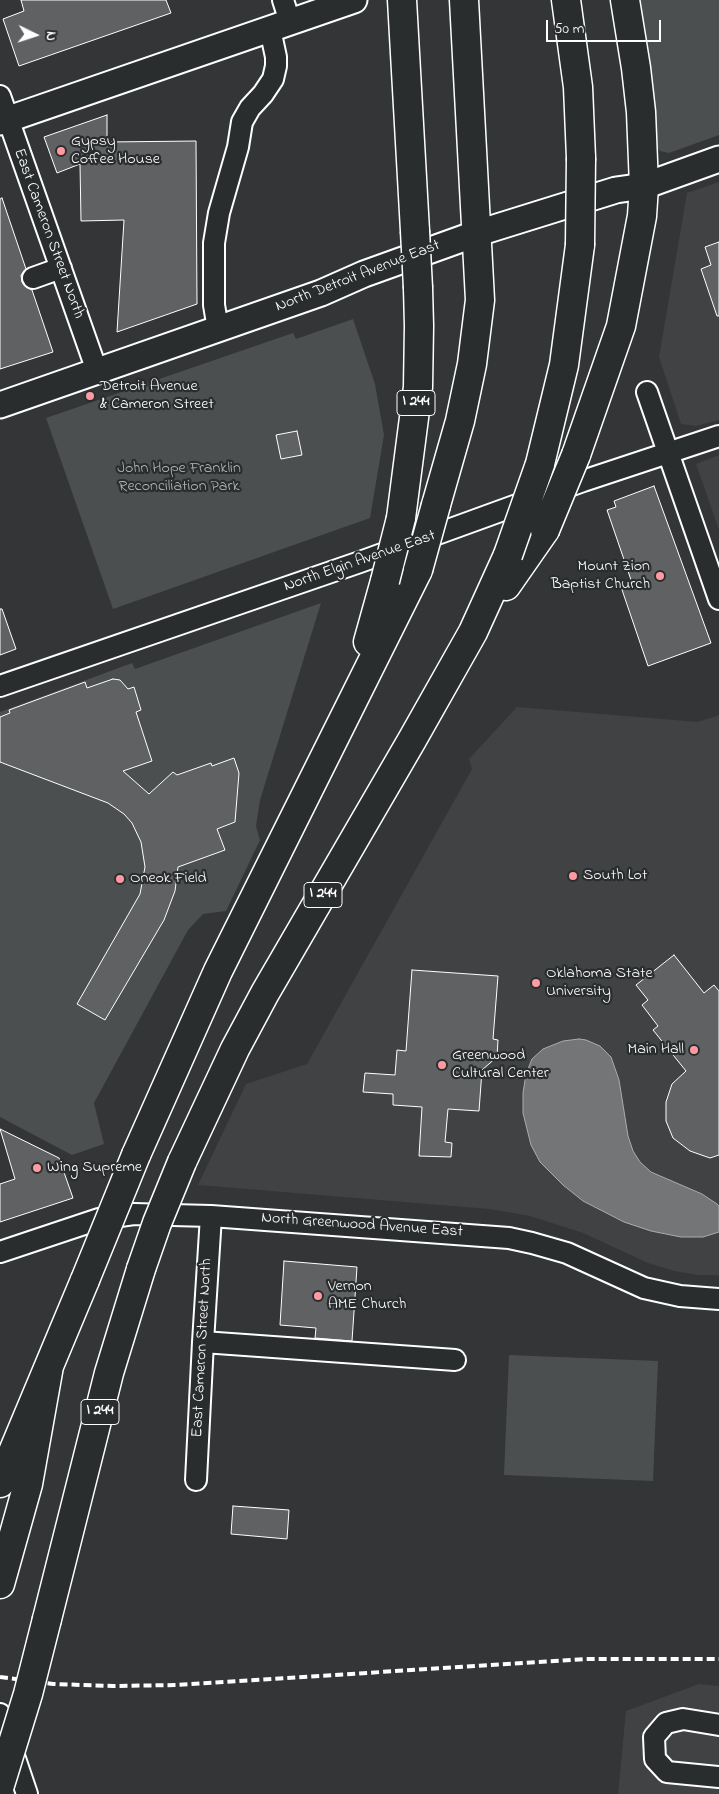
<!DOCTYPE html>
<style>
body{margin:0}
#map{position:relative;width:719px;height:1794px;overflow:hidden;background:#333536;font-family:"Indie Flower",sans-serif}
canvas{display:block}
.north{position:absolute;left:10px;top:10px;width:50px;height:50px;-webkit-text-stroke:4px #2a2d2e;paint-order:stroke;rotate:94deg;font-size:14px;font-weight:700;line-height:20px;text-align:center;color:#fff}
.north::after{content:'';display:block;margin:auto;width:18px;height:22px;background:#fff;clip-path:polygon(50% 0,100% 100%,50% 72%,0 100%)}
.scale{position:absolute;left:546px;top:20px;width:115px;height:22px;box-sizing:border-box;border:2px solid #fff;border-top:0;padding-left:6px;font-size:15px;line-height:18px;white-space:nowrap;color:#fff;-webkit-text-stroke:4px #2a2d2e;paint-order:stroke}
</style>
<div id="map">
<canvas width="719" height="1794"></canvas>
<div class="north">N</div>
<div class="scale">50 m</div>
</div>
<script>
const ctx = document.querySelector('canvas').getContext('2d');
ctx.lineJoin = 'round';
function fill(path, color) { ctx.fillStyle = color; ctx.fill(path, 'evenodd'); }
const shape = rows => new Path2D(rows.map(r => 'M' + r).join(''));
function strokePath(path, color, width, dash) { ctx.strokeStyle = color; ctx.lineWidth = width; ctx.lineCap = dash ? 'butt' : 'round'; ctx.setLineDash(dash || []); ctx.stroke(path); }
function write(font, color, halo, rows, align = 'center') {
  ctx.font = font + ' "Indie Flower",sans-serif'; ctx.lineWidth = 4.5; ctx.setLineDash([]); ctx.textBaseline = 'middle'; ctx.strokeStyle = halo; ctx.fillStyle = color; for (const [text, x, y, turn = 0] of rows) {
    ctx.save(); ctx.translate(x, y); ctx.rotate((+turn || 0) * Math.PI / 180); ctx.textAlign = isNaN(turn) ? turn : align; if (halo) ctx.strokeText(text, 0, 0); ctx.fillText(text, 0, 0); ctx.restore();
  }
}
const built = shape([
 [719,182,719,420,696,426,681,424,659,357,687,193],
 [719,455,719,530,696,464],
 [517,707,698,722,719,715,719,1275,698,1275,674,1271,648,1263,583,1233,530,1216,489,1209,198,1185,246,1084,307,1064,472,769,469,759],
 [699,1684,719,1686,719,1794,618,1794,626,1711]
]);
const green = shape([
 [634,0,719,0,719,135,669,153,660,151,655,145],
 [353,319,375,384,384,435,370,518,113,609,46,418,293,333,296,339],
 [321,603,260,800,256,826,260,840,226,911,203,914,188,930,94,1103,104,1144,72,1155,0,1117,0,712,132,663,135,669],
 [509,1355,658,1361,653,1481,504,1475]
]);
const water = shape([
 [579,1039,586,1040,600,1046,611,1057,619,1080,628,1136,633,1151,640,1162,651,1172,702,1194,717,1204,719,1206,719,1232,703,1237,681,1237,651,1231,624,1222,583,1201,563,1185,540,1162,531,1145,523,1113,523,1093,526,1074,532,1059,543,1049,563,1041,579,1039]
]);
const building = shape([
 [21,0,166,0,171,13,19,66,3,19,24,11,21,0],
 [107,115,107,142,196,141,197,304,117,332,124,220,81,221,80,164,57,173,44,137,107,115],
 [2,198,26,269,21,275,22,282,26,287,32,290,53,352,0,369,0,199,2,198],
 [719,242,719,316,717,316,701,269,711,265,705,247,719,242],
 [297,431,302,455,281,459,276,435,297,431],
 [654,486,711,643,648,666,620,584,631,580,607,510,616,507,614,501,654,486],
 [0,609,2,609,16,649,0,655,0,609],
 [113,679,120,680,128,689,134,687,141,710,136,712,152,761,123,771,149,794,173,772,177,775,211,763,212,766,234,758,239,773,235,822,217,829,225,850,178,867,175,891,164,920,105,1020,77,1004,140,894,145,867,141,842,132,823,124,814,108,803,0,762,0,717,10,713,9,710,85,682,87,688,113,679],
 [674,955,704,993,714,985,719,991,719,1155,710,1158,690,1151,673,1138,666,1121,666,1102,672,1084,686,1071,653,1030,658,1026,642,1005,648,1000,636,985,674,955],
 [412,970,498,976,493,1039,498,1040,497,1057,482,1070,479,1111,448,1109,445,1142,452,1143,451,1157,419,1156,422,1107,393,1105,393,1094,363,1092,365,1073,395,1075,397,1050,406,1051,412,970],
 [0,1129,59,1158,73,1198,0,1222,0,1184,15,1179,0,1129],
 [284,1261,357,1267,352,1341,315,1338,316,1328,280,1325,284,1261],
 [233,1506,289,1510,287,1539,231,1534,233,1506]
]);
const minor = shape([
 [283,0,290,22],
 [0,96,97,371],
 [33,278,61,268],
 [218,329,214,305,214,243,219,213,238,147,242,122,250,108,263,94,273,79,276,66,276,57,270,29],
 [647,392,719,599],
 [0,686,360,562,583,481,719,436],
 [0,1252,99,1219,134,1214,211,1216,509,1238,532,1243,567,1253,644,1288,680,1296,719,1299],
 [203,1342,455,1360],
 [196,1480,203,1342,211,1216],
 [0,1714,27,1794],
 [719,1725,683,1719,666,1723,654,1737,655,1759,667,1772,719,1777]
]);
const major = shape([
 [0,122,354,0],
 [0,405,321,293,364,274,478,233,616,190,644,186,719,159]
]);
const highway = shape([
 [402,0,415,231],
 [566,0,578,87,581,158],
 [576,455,621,326,642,216,644,186,641,112,636,68,625,0],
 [540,464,564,365,580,245],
 [436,505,460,421,472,364,480,300,464,0],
 [401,518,418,387,419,326,418,288],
 [506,586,545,530],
 [368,642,385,581],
 [136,1155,218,971,418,570],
 [182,1162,235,1049,265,993,412,740,473,632,508,555],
 [0,1483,85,1280],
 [0,1584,28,1484,49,1366],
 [47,1619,109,1373,141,1269]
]);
const rail = shape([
 [0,1677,53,1684,113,1686,177,1685,585,1659,719,1659]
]);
const highwayBridge = shape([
 [415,231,418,288],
 [580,245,581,158],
 [545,530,576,455],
 [508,555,540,464],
 [418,570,436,505],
 [385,581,401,518],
 [141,1269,157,1223,182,1162],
 [85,1280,136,1155],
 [0,1785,28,1694,47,1619]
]);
const markers = [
 [61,151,5,"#ff9aa2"],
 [90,396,5,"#ff9aa2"],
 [660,576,5,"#ff9aa2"],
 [573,876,5,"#ff9aa2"],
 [120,879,5,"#ff9aa2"],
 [536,983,5,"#ff9aa2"],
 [694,1050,5,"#ff9aa2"],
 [442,1065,5,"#ff9aa2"],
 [37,1168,5,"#ff9aa2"],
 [318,1296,5,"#ff9aa2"]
];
const shields = [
 [416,403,38],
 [323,895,38],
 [100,1412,38]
];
const shieldNames = [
 ["I 244",416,403],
 ["I 244",323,895],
 ["I 244",100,1412]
];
const poiNames = [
 ["Gypsy",71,142],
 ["Coffee House",71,160],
 ["Detroit Avenue",100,387],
 ["& Cameron Street",100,405],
 ["Mount Zion",650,567,"right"],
 ["Baptist Church",650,585,"right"],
 ["South Lot",583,876],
 ["Oneok Field",130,879],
 ["Oklahoma State",546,974],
 ["University",546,992],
 ["Main Hall",684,1050,"right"],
 ["Greenwood",452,1056],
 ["Cultural Center",452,1074],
 ["Wing Supreme",47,1168],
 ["Vernon",328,1287],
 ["AME Church",328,1305]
];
const streetNames = [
 ["East Cameron Street North",48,234,70],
 ["North Detroit Avenue East",358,277,-21],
 ["North Elgin Avenue East",360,562,-19],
 ["North Greenwood Avenue East",362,1226,4],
 ["East Cameron Street North",203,1348,-87]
];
const parkNames = [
 ["John Hope Franklin",179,469],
 ["Reconciliation Park",179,487]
];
fill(built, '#404243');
fill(green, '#4c4f50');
fill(water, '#737576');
strokePath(water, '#abacad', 1);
fill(building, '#5f6162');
strokePath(building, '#fff', 1);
strokePath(minor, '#fff', 24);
strokePath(major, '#fff', 29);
strokePath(highway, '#fff', 31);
strokePath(minor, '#2a2d2e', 20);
strokePath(major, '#2a2d2e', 25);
strokePath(highway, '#2a2d2e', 28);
strokePath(rail, '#fff', 4, [8, 4]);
strokePath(highwayBridge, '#fff', 31, []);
strokePath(highwayBridge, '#2a2d2e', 28);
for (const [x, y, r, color] of markers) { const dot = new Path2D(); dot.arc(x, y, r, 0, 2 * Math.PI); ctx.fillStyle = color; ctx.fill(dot); strokePath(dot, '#2a2d2e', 2); }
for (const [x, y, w] of shields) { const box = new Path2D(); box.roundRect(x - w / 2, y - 12.5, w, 25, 4); ctx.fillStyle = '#2a2d2e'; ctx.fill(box); strokePath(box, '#fff', 1); }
write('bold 15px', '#fff', null, shieldNames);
write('16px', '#fff', '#2a2d2e', poiNames, 'left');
write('16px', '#fff', '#2a2d2e', streetNames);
write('16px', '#b7b9b9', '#2a2d2e', parkNames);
</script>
